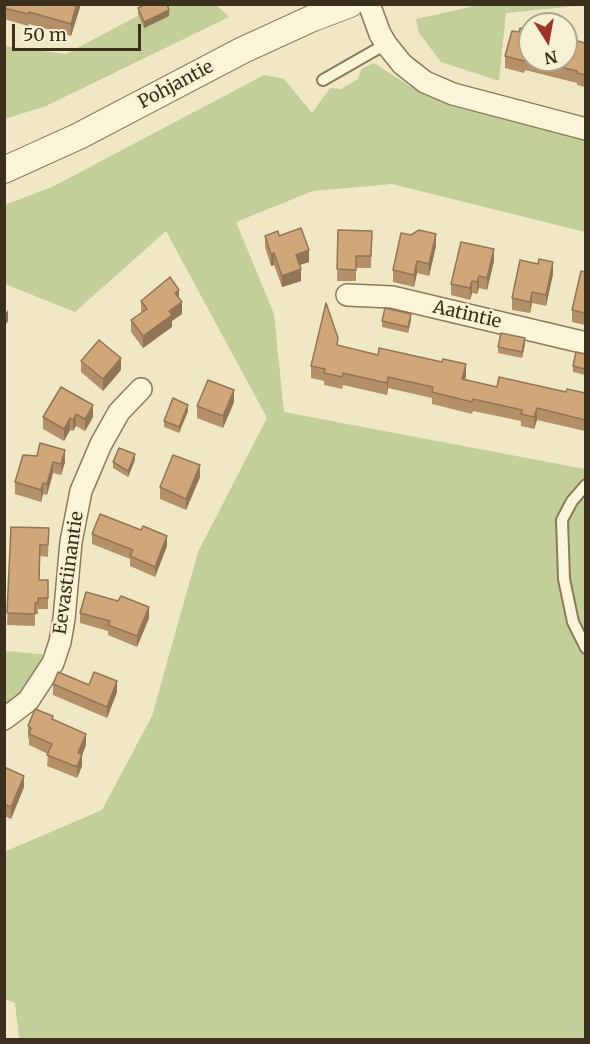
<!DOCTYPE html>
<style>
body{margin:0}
#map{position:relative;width:590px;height:1044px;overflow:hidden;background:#f0e8c4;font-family:Merriweather,serif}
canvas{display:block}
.frame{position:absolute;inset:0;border:6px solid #3b301e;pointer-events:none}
.north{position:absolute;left:518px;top:12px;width:60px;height:60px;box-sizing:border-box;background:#f7f1d4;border:2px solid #aca48b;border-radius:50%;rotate:169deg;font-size:16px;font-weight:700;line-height:24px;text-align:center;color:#3b301e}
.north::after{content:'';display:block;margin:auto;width:21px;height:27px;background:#9e3427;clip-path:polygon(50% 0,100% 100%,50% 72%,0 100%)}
.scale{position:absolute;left:12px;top:24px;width:129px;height:27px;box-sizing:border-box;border:3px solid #3b301e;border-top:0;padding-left:8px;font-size:18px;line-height:21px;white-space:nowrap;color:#3b301e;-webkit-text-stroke:4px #f7f1d4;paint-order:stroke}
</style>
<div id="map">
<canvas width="590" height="1044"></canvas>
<div class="frame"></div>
<div class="north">N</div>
<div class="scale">50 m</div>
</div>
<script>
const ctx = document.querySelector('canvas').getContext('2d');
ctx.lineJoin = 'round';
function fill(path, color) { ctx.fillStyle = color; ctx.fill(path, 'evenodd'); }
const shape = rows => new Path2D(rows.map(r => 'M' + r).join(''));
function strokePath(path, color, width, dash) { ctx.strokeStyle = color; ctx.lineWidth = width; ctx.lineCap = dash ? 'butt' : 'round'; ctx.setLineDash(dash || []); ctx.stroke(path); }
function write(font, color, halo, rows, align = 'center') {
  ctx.font = font + ' Merriweather,serif'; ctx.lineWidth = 4.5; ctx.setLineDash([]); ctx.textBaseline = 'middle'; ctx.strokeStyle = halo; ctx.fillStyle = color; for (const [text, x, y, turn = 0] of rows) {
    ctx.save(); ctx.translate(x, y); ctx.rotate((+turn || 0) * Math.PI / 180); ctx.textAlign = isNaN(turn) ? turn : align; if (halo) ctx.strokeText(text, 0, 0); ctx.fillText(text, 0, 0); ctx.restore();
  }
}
const green = shape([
 [158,5,216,5,229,17,46,106,5,119,4,46,66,54],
 [479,5,585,4,586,5,506,13,499,81,441,62,419,33,416,19],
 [374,63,419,92,449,105,585,139,585,232,392,184,313,191,236,222,274,314,284,412,585,469,585,1039,19,1039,15,1003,5,999,4,852,102,810,152,716,198,552,267,418,166,231,75,312,5,284,5,205,52,187,264,75,284,79,312,113,330,88,341,89,358,79,361,69],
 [5,651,50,655,40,674,5,712]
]);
const service = shape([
 [323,80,386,44],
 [586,485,572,501,562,520,564,579,573,622,586,648]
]);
const minor = shape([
 [369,4,380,34,386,44,402,64,425,82,453,94,586,129],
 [347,295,392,297,586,343],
 [4,719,28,701,53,663,60,642,64,619,71,542,81,491,101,444,119,412,141,389]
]);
const tertiary = shape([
 [4,170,79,136,243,50,313,18,350,4]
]);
const wall = shape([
 [4,4,81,4,71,36,29,24,28,26,4,19],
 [138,8,169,16,144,28,138,14],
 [585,43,585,87,577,85,577,83,525,70,524,73,505,68,505,56],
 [338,230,372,231,371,268,356,268,356,281,337,281],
 [265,236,279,236,309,262,300,265,301,281,282,287,274,265,271,266,265,247],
 [436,246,429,276,417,273,414,287,393,282,393,270],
 [494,261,487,290,479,288,477,294,472,293,470,300,451,295,451,284],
 [585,272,585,325,572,322,572,310],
 [553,274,546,306,532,303,530,313,512,310,512,298],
 [179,298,182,314,172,321,172,327,143,348,131,332,131,320,141,313,141,301],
 [411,320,408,333,382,327,382,321],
 [525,344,522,358,498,353,498,347],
 [338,346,466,376,465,379,497,387,566,392,585,393,585,431,537,420,534,429,521,426,521,421,473,411,472,414,432,404,432,398,388,388,387,395,343,385,342,389,324,385,324,381,311,378,311,366],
 [585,354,585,375,573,372,573,366],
 [81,361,121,370,103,391,81,372],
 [61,387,93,417,85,431,76,426,73,431,70,430,64,441,43,429,43,417],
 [234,402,223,428,197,418,197,406],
 [188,411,179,433,164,427,164,421],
 [23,455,65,462,61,475,53,473,47,495,43,494,41,502,15,494,15,482],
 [135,460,128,477,113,468,113,462],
 [200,477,186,510,160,499,160,487],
 [11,527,49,528,48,557,40,556,39,580,48,580,48,609,38,609,38,614,35,614,35,626,7,625],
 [141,530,167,546,155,577,130,566,130,559,92,544,92,534],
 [80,613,149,618,137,647,108,635,108,631,80,623],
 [53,684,89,685,117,692,107,718,53,695],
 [53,720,86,745,82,755,82,766,77,778,47,766,48,754,29,745,29,739,28,738,28,726],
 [4,767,24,787,11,819,4,816]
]);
const shadedWall = shape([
 [77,4,81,4,71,36,71,24],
 [169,10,169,16,144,28,144,22],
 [436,234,436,246,429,276,429,264],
 [494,249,494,261,487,290,487,278],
 [309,250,309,262,296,266,296,255],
 [274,253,274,265,271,266,271,254],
 [417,261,417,273,414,287,414,275],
 [553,262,553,274,546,306,546,295],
 [301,269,301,281,282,287,282,276],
 [479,276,479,288,477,294,477,282],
 [472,281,472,293,470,300,470,288],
 [179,290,179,301,175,293],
 [532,292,532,303,530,313,530,302],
 [182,302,182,314,172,321,172,327,143,348,143,336,169,311],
 [8,310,8,321,4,327,4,315],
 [411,314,411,320,408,333,408,327],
 [525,338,525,344,522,358,522,352],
 [121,358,121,370,103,391,103,379],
 [466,364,466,376,462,391,462,379],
 [388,377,388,388,387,395,387,383],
 [234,390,234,402,223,428,223,416],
 [93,405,93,417,85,431,85,419],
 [188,405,188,411,179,433,179,427],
 [537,408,537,420,534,429,534,417],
 [76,414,76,426,73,431,73,420],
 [70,418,70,430,64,441,64,429],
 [65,450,65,462,61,475,61,464],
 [135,454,135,460,128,477,128,471],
 [53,462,53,473,47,495,47,484],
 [200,465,200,477,186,510,186,499],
 [43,483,43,494,41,502,41,490],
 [167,536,167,546,155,577,155,567],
 [149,607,149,618,137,647,137,636],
 [117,681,117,692,107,718,107,707],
 [86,734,86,745,82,755,82,766,77,778,78,753],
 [24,776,24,787,11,819,11,807]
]);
const building = shape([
 [4,4,77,4,71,24,29,12,28,14,4,8,4,4],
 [146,4,167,4,169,10,144,22,138,8,146,4],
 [520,28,530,30,530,60,525,59,524,61,505,56,512,31,519,32,520,28],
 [566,38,585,43,585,75,577,73,577,71,530,60,566,60,566,38],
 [301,228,309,250,296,255,301,269,282,276,274,253,271,254,265,236,278,231,279,236,301,228],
 [338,230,372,231,371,256,356,256,356,270,337,269,338,230],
 [419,230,436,234,429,264,417,261,414,275,393,270,401,233,411,235,419,230],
 [461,242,494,249,487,278,479,276,477,282,472,281,470,288,451,284,461,242],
 [539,259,553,262,546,295,532,292,530,302,512,298,520,260,538,264,539,259],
 [581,271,585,272,585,313,572,310,581,271],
 [170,277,179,290,175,293,182,302,169,311,172,315,143,336,131,320,147,309,141,301,170,277],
 [326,303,338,338,337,345,378,355,379,348,442,362,443,359,466,364,462,379,497,387,499,377,566,392,567,389,585,393,585,420,537,408,534,417,521,414,522,410,473,399,472,402,432,392,433,387,388,377,387,383,343,373,342,377,324,373,325,369,311,366,326,303],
 [385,308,411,314,408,327,382,321,385,308],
 [501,333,525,338,522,352,498,347,501,333],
 [99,340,121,358,103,379,81,361,99,340],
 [576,352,585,354,585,369,573,366,576,352],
 [208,380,234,390,223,416,197,406,208,380],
 [61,387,93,405,85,419,76,414,73,420,70,418,64,429,43,417,61,387],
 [173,398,188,405,179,427,164,421,173,398],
 [40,443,65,450,61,464,53,462,47,484,43,483,41,490,15,482,23,455,37,456,40,443],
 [119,448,135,454,128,471,113,462,119,448],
 [173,455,200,465,186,499,160,487,173,455],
 [100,514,141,530,143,526,167,536,155,567,130,556,133,550,92,534,100,514],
 [11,527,49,528,48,545,40,545,39,580,48,580,48,598,38,598,38,603,35,603,35,614,7,613,11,527],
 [86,592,118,601,121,596,149,607,137,636,108,625,110,621,80,613,86,592],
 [58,672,89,685,94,672,117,681,107,707,53,684,58,672],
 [35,709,53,716,52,719,86,734,78,753,82,754,77,767,47,755,52,744,29,734,31,728,28,726,35,709],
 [4,767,24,776,11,807,4,804,4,767]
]);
const streetNames = [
 ["Pohjantie",176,85,-28],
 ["Aatintie",467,315,13],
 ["Eevastiinantie",69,573,-82]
];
fill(green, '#c2cf98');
strokePath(service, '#8c7a5a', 14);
strokePath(minor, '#8c7a5a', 24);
strokePath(tertiary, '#8c7a5a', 28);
strokePath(service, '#faf4d8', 10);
strokePath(minor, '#faf4d8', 21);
strokePath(tertiary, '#faf4d8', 26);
fill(wall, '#b39068');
fill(shadedWall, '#927555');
fill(building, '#d0a779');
strokePath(building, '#927555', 1.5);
write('18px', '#3b301e', '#f7f1d4', streetNames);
</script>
